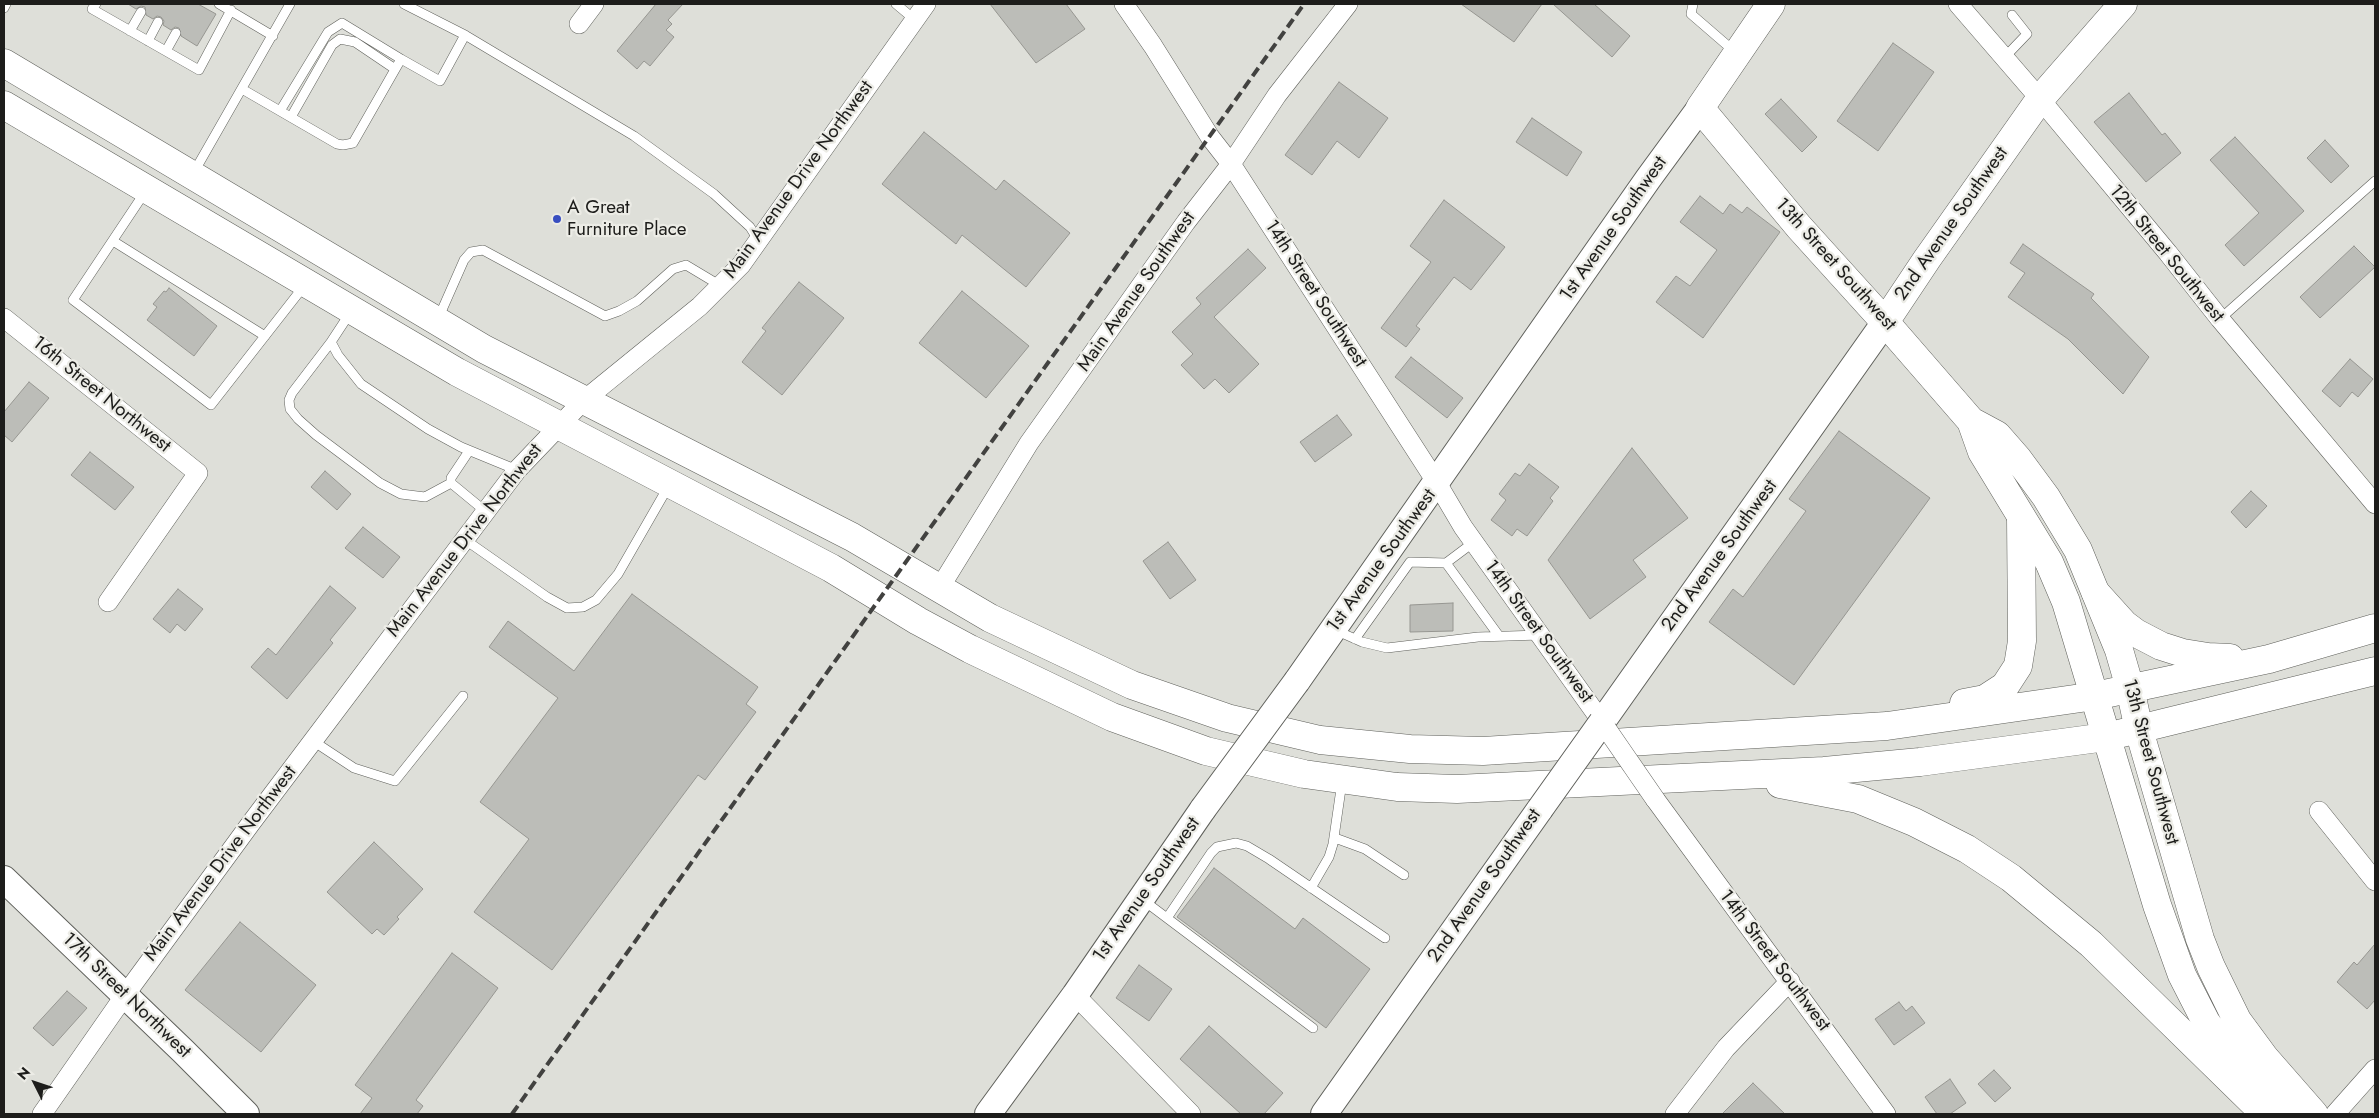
<!DOCTYPE html>
<style>
body{margin:0}
#map{position:relative;width:2379px;height:1118px;overflow:hidden;background:#dedfd9;font-family:Jost,sans-serif}
canvas{display:block}
.frame{position:absolute;inset:0;border:5px solid #1d1d1b;pointer-events:none}
.north{position:absolute;left:10px;top:1058px;width:50px;height:50px;-webkit-text-stroke:4px #ecece6;paint-order:stroke;rotate:311deg;font-size:14px;font-weight:700;line-height:20px;text-align:center;color:#1d1d1b}
.north::after{content:'';display:block;margin:auto;width:18px;height:22px;background:#1d1d1b;clip-path:polygon(50% 0,100% 100%,50% 72%,0 100%)}
</style>
<div id="map">
<canvas width="2379" height="1118"></canvas>
<div class="frame"></div>
<div class="north">N</div>
</div>
<script>
const ctx = document.querySelector('canvas').getContext('2d');
ctx.lineJoin = 'round';
function fill(path, color) { ctx.fillStyle = color; ctx.fill(path, 'evenodd'); }
const shape = rows => new Path2D(rows.map(r => 'M' + r).join(''));
function strokePath(path, color, width, dash) { ctx.strokeStyle = color; ctx.lineWidth = width; ctx.lineCap = dash ? 'butt' : 'round'; ctx.setLineDash(dash || []); ctx.stroke(path); }
function write(font, color, halo, rows, align = 'center') {
  ctx.font = font + ' Jost,sans-serif'; ctx.lineWidth = 4.5; ctx.setLineDash([]); ctx.textBaseline = 'middle'; ctx.strokeStyle = halo; ctx.fillStyle = color; for (const [text, x, y, turn = 0] of rows) {
    ctx.save(); ctx.translate(x, y); ctx.rotate((+turn || 0) * Math.PI / 180); ctx.textAlign = isNaN(turn) ? turn : align; if (halo) ctx.strokeText(text, 0, 0); ctx.fillText(text, 0, 0); ctx.restore();
  }
}
const building = shape([
 [128,4,198,4,216,14,197,46,181,36,179,28,175,27,171,30,163,25,164,21,161,17,157,16,153,19,146,15,145,7,141,6,136,9,128,4],
 [656,4,683,4,668,20,672,24,666,30,674,37,650,66,644,61,637,69,617,51,656,4],
 [990,4,1066,4,1085,29,1036,63,990,4],
 [1461,4,1542,4,1514,42,1461,4],
 [1553,4,1594,4,1630,36,1612,57,1553,4],
 [1893,43,1934,72,1878,151,1837,121,1893,43],
 [1339,82,1388,118,1359,158,1337,141,1312,175,1285,155,1339,82],
 [2129,93,2162,135,2165,133,2181,153,2146,182,2094,122,2129,93],
 [1781,99,1817,137,1802,152,1765,114,1781,99],
 [1532,118,1582,152,1567,176,1516,142,1532,118],
 [924,132,996,190,1004,180,1070,233,1026,287,962,235,956,244,882,184,924,132],
 [2235,137,2304,211,2244,266,2225,245,2259,213,2210,160,2235,137],
 [2325,140,2349,166,2331,183,2307,158,2325,140],
 [1700,196,1723,214,1730,204,1742,213,1747,207,1780,232,1703,338,1656,302,1676,276,1690,286,1717,250,1680,222,1700,196],
 [1444,200,1505,247,1471,290,1454,277,1416,326,1420,329,1406,347,1381,328,1431,262,1410,246,1444,200],
 [2023,244,2094,294,2091,298,2149,357,2123,394,2068,339,2008,297,2025,273,2010,263,2023,244],
 [2354,246,2375,267,2320,318,2300,297,2354,246],
 [1248,249,1266,268,1214,317,1259,364,1229,393,1215,379,1204,389,1181,365,1193,354,1172,332,1201,304,1196,298,1248,249],
 [799,282,844,318,782,395,742,362,766,331,762,328,799,282],
 [169,288,217,326,194,356,147,320,157,307,153,304,164,291,166,292,169,288],
 [962,291,1029,346,986,398,919,343,962,291],
 [1411,357,1463,398,1447,418,1395,377,1411,357],
 [2350,359,2373,379,2358,397,2352,392,2340,407,2322,391,2350,359],
 [29,382,49,398,12,442,4,435,4,412,29,382],
 [1337,415,1352,435,1315,462,1300,442,1337,415],
 [1839,431,1930,498,1794,685,1709,622,1733,589,1743,597,1806,511,1789,499,1839,431],
 [1632,448,1688,518,1633,560,1646,577,1590,619,1548,560,1632,448],
 [90,452,134,487,115,510,71,475,90,452],
 [1529,464,1559,487,1550,498,1553,501,1527,536,1517,529,1512,536,1491,520,1506,500,1499,494,1515,473,1520,476,1529,464],
 [325,471,351,494,337,510,311,487,325,471],
 [2251,491,2267,506,2246,528,2231,512,2251,491],
 [363,527,400,557,383,578,345,548,363,527],
 [1168,542,1196,580,1170,599,1143,561,1168,542],
 [330,586,356,608,330,640,333,643,287,699,251,667,268,648,276,655,330,586],
 [178,589,203,609,185,631,177,624,170,633,153,619,178,589],
 [632,594,758,687,746,704,756,712,705,780,698,775,552,970,474,912,529,839,480,802,558,698,489,647,508,621,574,671,632,594],
 [1453,603,1453,631,1410,632,1410,605,1453,603],
 [374,842,423,889,397,917,399,919,384,935,377,929,372,934,327,892,374,842],
 [1214,868,1295,929,1303,918,1370,969,1326,1028,1177,917,1214,868],
 [240,922,316,985,261,1052,185,990,240,922],
 [2375,944,2375,1000,2367,1009,2337,982,2354,962,2357,965,2375,944],
 [452,953,498,988,416,1100,423,1106,417,1114,360,1114,372,1098,355,1085,452,953],
 [1139,965,1172,989,1149,1021,1116,998,1139,965],
 [67,991,87,1008,53,1046,33,1028,67,991],
 [1899,1002,1906,1011,1912,1006,1925,1023,1894,1045,1875,1019,1899,1002],
 [1209,1026,1283,1093,1264,1114,1241,1114,1180,1059,1209,1026],
 [1994,1070,2011,1088,1995,1102,1978,1084,1994,1070],
 [1950,1079,1966,1103,1950,1114,1937,1114,1925,1097,1950,1079],
 [1753,1083,1785,1114,1722,1114,1753,1083]
]);
const lane = shape([
 [96,4,92,9,199,70,231,10],
 [219,4,273,36],
 [896,4,915,20],
 [1693,4,1691,14,1735,52],
 [4,8,6,4],
 [130,31,141,12],
 [465,35,634,136,714,194,750,227,758,240],
 [148,41,158,22],
 [166,51,176,33],
 [2004,58,2027,34,2012,15],
 [401,59,440,81,465,35,404,4],
 [242,89,337,144,343,145,353,143,401,59,342,23,328,32,280,111],
 [291,117,332,45,340,39,355,42,395,69],
 [194,172,290,4],
 [145,192,73,300,211,405,304,286],
 [113,241,265,336],
 [350,313,331,342,338,355,361,384,428,429,461,447,517,470],
 [438,319,464,260,471,252,483,250,605,316,619,311,637,301,673,269,686,265,721,286],
 [2220,319,2375,181],
 [331,342,292,393,289,400,290,409,298,419,316,435,380,483,401,494,425,497,451,483],
 [469,451,451,478,451,483,485,511],
 [464,539,547,597,567,608,583,607,596,600,618,574,668,487],
 [1446,563,1474,542],
 [1335,630,1362,642,1387,648,1478,637,1540,635],
 [1355,639,1410,562,1446,563,1499,636],
 [313,741,354,768,395,781,463,696],
 [1335,838,1365,849,1404,875],
 [1311,888,1329,857,1333,844,1342,782],
 [1143,900,1313,1028],
 [1167,918,1211,853,1217,847,1236,843,1247,846,1269,859,1385,938]
]);
const street = shape([
 [1124,4,1153,46,1210,137,1231,164,1437,483,1463,527,1602,722],
 [1958,4,2040,99,2168,253,2220,319,2375,504],
 [579,24,594,4],
 [4,318,198,473,108,602],
 [939,589,1029,443,1186,222,1231,164,1277,95,1348,4],
 [1655,799,1886,1114],
 [2319,811,2375,881],
 [1075,995,1191,1114],
 [42,1114,125,995,251,823,517,470,583,401,700,306,741,265,926,4],
 [1675,1114,1726,1048,1790,981],
 [2335,1114,2375,1069]
]);
const secondary = shape([
 [1297,681,1648,179,1700,108],
 [1602,722,1885,322],
 [4,879,183,1051,246,1114],
 [988,1114,1075,995,1203,809],
 [1324,1114,1540,809]
]);
const primary = shape([
 [1771,4,1700,108,1799,227,1885,322,1971,421,1997,435,2018,459,2046,497,2078,550,2119,650,2130,688,2139,730,2200,939,2211,967,2237,1020,2265,1058,2314,1114],
 [1885,322,1927,259,2040,99,2123,4],
 [1971,421,1982,452,2049,562,2066,602,2157,905,2182,975,2206,1022,2225,1049,2243,1072,2284,1114]
]);
const highway = shape([
 [4,63,484,349,852,537,990,618,1132,685,1227,718,1320,740,1410,749,1483,751,1887,726,2095,696,2269,659,2375,628],
 [4,105,457,372,831,568,918,621,970,649,1112,717,1206,751,1304,774,1397,787,1457,789,1824,771,1920,762,2106,737,2375,671],
 [2096,593,2124,624,2136,633,2161,646,2183,653,2208,657,2230,658],
 [1964,703,1985,699,2005,686,2018,666,2022,641,2021,517],
 [1780,784,1858,799,1914,822,1967,849,2011,878,2091,944,2265,1114]
]);
const rail = shape([
 [512,1114,1304,4]
]);
const streetBridge = shape([
 [1602,722,1655,799]
]);
const secondaryBridge = shape([
 [1203,809,1297,681],
 [1540,809,1602,722]
]);
const markers = [
 [557,219,5,"#384ec0"]
];
const streetNames = [
 ["Main Avenue Drive Northwest",799,180,-54],
 ["2nd Avenue Southwest",1952,224,-55],
 ["1st Avenue Southwest",1614,229,-55],
 ["12th Street Southwest",2166,254,51],
 ["13th Street Southwest",1835,265,48],
 ["Main Avenue Southwest",1137,292,-55],
 ["14th Street Southwest",1315,294,57],
 ["16th Street Northwest",101,395,39],
 ["Main Avenue Drive Northwest",465,541,-52],
 ["2nd Avenue Southwest",1720,556,-54],
 ["1st Avenue Southwest",1382,561,-54],
 ["14th Street Southwest",1538,632,54],
 ["13th Street Southwest",2150,762,75],
 ["Main Avenue Drive Northwest",221,864,-53],
 ["2nd Avenue Southwest",1485,886,-55],
 ["1st Avenue Southwest",1147,890,-55],
 ["14th Street Southwest",1774,961,53],
 ["17th Street Northwest",126,996,44]
];
const poiNames = [
 ["A Great",567,208],
 ["Furniture Place",567,230]
];
fill(building, '#bcbdb8');
strokePath(building, '#969691', 1);
strokePath(lane, '#5f605b', 10);
strokePath(street, '#5f605b', 20);
strokePath(secondary, '#5f605b', 28);
strokePath(primary, '#5f605b', 29);
strokePath(highway, '#5f605b', 29);
strokePath(lane, '#fff', 9);
strokePath(street, '#fff', 19);
strokePath(secondary, '#fff', 26);
strokePath(primary, '#fff', 28);
strokePath(highway, '#fff', 28);
strokePath(rail, '#424240', 4, [10, 5]);
strokePath(streetBridge, '#5f605b', 20, []);
strokePath(secondaryBridge, '#5f605b', 28, []);
strokePath(streetBridge, '#fff', 19);
strokePath(secondaryBridge, '#fff', 26);
for (const [x, y, r, color] of markers) { const dot = new Path2D(); dot.arc(x, y, r, 0, 2 * Math.PI); ctx.fillStyle = color; ctx.fill(dot); strokePath(dot, '#ecece6', 2); }
write('19px', '#1d1d1b', '#ecece6', streetNames);
write('19px', '#1d1d1b', '#ecece6', poiNames, 'left');
</script>
